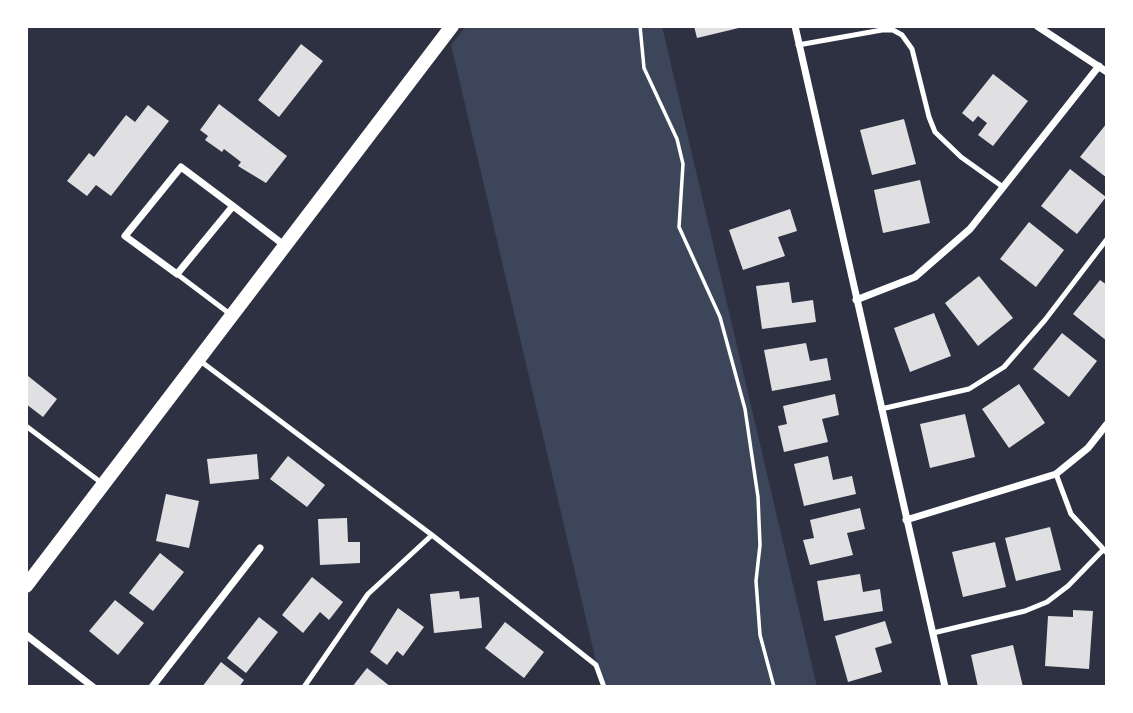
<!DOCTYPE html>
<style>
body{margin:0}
#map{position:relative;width:1133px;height:713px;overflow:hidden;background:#2d3142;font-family:"Noto Sans",sans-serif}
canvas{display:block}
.frame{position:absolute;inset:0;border:28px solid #fff;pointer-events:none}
</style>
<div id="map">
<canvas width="1133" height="713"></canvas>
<div class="frame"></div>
</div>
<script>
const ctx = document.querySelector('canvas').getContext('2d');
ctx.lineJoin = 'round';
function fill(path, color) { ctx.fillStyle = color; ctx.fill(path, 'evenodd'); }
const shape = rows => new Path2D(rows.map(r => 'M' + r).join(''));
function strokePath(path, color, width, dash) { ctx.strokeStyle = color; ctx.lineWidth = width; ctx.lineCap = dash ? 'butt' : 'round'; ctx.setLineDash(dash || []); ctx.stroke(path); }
const green = shape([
 [466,26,662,26,817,687,602,687,451,45]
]);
const building = shape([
 [694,26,743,26,743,27,697,38],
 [301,44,323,61,279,117,258,100],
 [993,74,1028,101,993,146,978,135,987,123,978,116,973,122,962,113],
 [219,104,287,156,266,183,238,166,241,162,224,149,222,152,205,140,208,136,200,130],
 [148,105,169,121,111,196,96,185,87,196,67,181,89,153,94,157,126,115,135,122],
 [904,119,916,164,872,175,860,130],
 [1107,123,1107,178,1080,157],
 [1070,169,1106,197,1077,234,1041,206],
 [920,180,930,223,883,233,874,190],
 [790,209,797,231,778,237,785,256,743,270,729,230],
 [1029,222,1064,250,1036,287,1000,259],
 [979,276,1013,318,978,346,945,303],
 [1100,280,1107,285,1107,341,1073,314],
 [789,282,792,303,813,300,816,322,762,329,756,286],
 [934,313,951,356,910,372,894,328],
 [1062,333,1097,361,1069,397,1033,369],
 [806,343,810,361,827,358,831,380,772,391,764,350],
 [28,376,57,399,43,417,26,404],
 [1019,384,1045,423,1009,448,982,409],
 [835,394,839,415,822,419,828,442,784,452,778,426,787,424,783,406],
 [965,414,975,457,930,468,920,424],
 [257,454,259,479,210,484,207,459],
 [288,456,325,485,307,507,270,479],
 [828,456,833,480,852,476,856,494,804,506,794,464],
 [166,494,199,501,189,548,156,541],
 [860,508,865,529,847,533,853,555,810,565,803,540,814,538,810,520],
 [347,518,348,542,360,542,360,563,320,565,318,519],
 [1050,527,1061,570,1016,581,1005,538],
 [995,542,1006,587,963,597,952,552],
 [160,553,184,572,153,611,129,593],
 [860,574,863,592,880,589,883,611,824,621,817,581],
 [312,577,343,602,329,620,320,612,303,633,282,615],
 [459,591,460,599,479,597,482,628,434,633,430,594],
 [115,600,144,623,118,655,89,631],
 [398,608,424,627,403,656,397,651,387,665,370,652],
 [1073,610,1093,611,1089,669,1045,666,1048,616,1073,617],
 [259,617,278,632,246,673,227,658],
 [885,621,892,643,875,648,882,672,848,682,835,636],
 [505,622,544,652,524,678,485,648],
 [1013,645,1023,687,978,687,971,655],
 [221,662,244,680,239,687,202,687],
 [367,668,391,687,352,687]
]);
const path = shape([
 [640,26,644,68,677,139,683,164,679,227,720,317,745,409,758,497,760,545,756,581,760,635,774,687]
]);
const service = shape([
 [798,45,882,30,893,30,902,35,912,49,929,117,935,132,961,157,1003,187],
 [177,274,230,314],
 [199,360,432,535,596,665,604,687],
 [881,409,969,389,1004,367,1045,320,1107,239],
 [26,426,103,484],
 [1056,474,1071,514,1107,553],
 [933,633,1025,611,1047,602,1068,586,1103,550],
 [304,687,368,594,432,535]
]);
const minor = shape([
 [795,26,945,687],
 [1037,26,1107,72],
 [233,206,177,274,125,236,181,167,233,206,284,245],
 [856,300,915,277,970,229,1099,66],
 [906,520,1056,474,1088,448,1107,424],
 [26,635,93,687],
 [152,687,260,548]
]);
const secondary = shape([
 [26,586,452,26]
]);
fill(green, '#3c4559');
fill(building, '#e0e0e3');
strokePath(path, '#fff', 3.5);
strokePath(service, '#fff', 5);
strokePath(minor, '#fff', 7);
strokePath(secondary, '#fff', 14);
</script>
